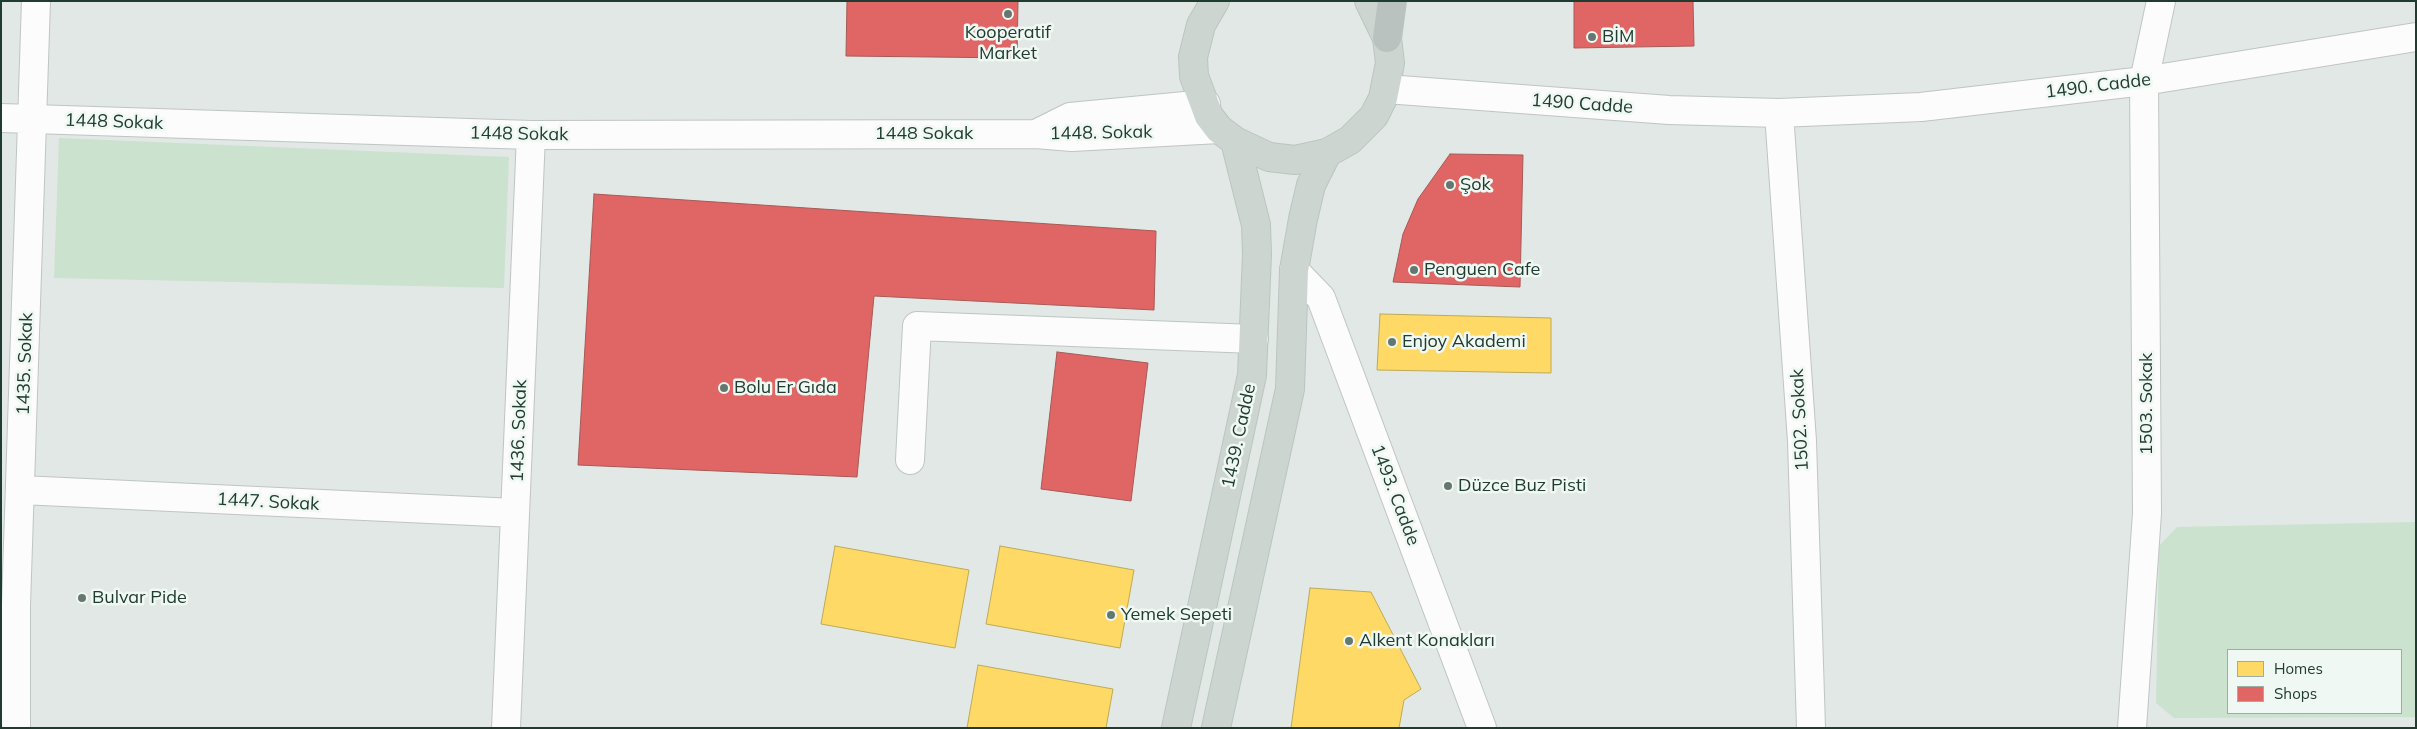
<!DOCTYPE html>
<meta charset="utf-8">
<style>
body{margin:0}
#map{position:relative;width:2417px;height:729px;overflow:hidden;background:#e2e8e5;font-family:Mulish,sans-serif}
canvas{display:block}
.frame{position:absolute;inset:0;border:2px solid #203c30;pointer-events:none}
.legend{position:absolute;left:2227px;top:649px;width:175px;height:65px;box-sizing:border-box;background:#f0f8f3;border:1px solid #9dada5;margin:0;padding:6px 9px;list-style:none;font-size:15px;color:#203c30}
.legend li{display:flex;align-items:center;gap:10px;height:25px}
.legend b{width:25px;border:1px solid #9dada5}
</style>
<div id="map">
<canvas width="2417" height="729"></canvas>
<div class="frame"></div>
<ul class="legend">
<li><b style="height:14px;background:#ffd966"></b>Homes</li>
<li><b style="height:14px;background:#e06666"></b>Shops</li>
</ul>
</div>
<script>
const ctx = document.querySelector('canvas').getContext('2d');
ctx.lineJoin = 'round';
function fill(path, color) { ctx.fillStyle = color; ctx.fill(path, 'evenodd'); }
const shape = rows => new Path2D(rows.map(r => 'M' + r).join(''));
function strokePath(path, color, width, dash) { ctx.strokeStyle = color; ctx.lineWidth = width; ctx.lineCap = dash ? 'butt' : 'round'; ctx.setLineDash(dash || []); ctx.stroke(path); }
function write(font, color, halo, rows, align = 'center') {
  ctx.font = font + ' Mulish,sans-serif'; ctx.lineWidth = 5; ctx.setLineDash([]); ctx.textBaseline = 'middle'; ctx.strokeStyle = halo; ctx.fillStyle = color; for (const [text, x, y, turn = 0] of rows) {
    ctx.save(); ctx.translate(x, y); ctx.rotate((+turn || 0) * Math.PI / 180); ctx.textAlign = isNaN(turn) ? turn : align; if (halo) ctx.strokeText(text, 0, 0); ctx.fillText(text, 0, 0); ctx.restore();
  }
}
const green = shape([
 [59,138,509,157,504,288,54,278],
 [2416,522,2416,717,2174,718,2156,703,2159,546,2177,527],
 [2228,650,2401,650,2401,713,2228,713]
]);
const homes = shape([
 [1380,314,1551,318,1551,373,1377,370,1380,314],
 [835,546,969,570,955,648,821,624,835,546],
 [1000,546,1134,570,1120,648,986,624,1000,546],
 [1310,588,1371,592,1421,689,1404,700,1399,728,1291,728,1310,588],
 [978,665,1113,689,1106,728,967,728,978,665]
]);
const shops = shape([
 [847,1,1018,1,1017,58,846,56,847,1],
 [1574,1,1693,1,1694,46,1574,48,1574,1],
 [1450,154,1523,155,1520,287,1393,282,1403,234,1418,199,1450,154],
 [594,194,1156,231,1154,310,874,296,857,477,578,465,594,194],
 [1057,352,1148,363,1131,501,1041,489,1057,352]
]);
const minor = shape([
 [1386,89,1669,110,1779,113,1921,107,2144,81,2416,37],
 [1779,113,1802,441,1811,728],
 [1,118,531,135,1036,134,1072,137,1219,129],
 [1038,133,1070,117,1206,104],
 [1294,270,1321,298,1482,728],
 [910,460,917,326,1254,339],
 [21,490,515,513],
 [16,728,16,605,36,1],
 [506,728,531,135],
 [2132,728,2147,513,2144,81,2161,1]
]);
const major = shape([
 [1215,1,1201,25,1193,57,1194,76,1209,116,1219,129,1235,141,1269,157,1295,160,1327,153,1350,140,1374,116,1383,98,1390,63,1387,38,1369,1],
 [1176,728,1252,375,1257,254,1256,225,1235,141],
 [1216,728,1290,389,1294,270,1303,219,1311,185,1327,153]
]);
const highway = shape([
 [1387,38,1392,1]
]);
const markers = [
 [1008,14,5,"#64786f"],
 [1592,37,5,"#64786f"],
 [1450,185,5,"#64786f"],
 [1414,270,5,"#64786f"],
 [1392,342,5,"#64786f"],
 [724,388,5,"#64786f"],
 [1448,486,5,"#64786f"],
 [82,598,5,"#64786f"],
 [1111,615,5,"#64786f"],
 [1349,641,5,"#64786f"]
];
const poiNames = [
 ["Kooperatif",1008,33,"center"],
 ["Market",1008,54,"center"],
 ["BİM",1602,37],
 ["Şok",1460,185],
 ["Penguen Cafe",1424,270],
 ["Enjoy Akademi",1402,342],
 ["Bolu Er Gıda",734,388],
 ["Düzce Buz Pisti",1458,486],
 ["Bulvar Pide",92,598],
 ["Yemek Sepeti",1121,615],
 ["Alkent Konakları",1359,641]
];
const streetNames = [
 ["1490. Cadde",2098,86,-7],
 ["1490 Cadde",1582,104,4],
 ["1448 Sokak",114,122,2],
 ["1448. Sokak",1101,133,-1],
 ["1448 Sokak",519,134,1],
 ["1448 Sokak",924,134],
 ["1435. Sokak",25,364,-88],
 ["1503. Sokak",2147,404,-90],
 ["1502. Sokak",1800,420,-93],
 ["1436. Sokak",519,431,-88],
 ["1439. Cadde",1239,436,-78],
 ["1493. Cadde",1395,495,69],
 ["1447. Sokak",268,502,3]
];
fill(green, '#cae2ce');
fill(homes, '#ffd966');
strokePath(homes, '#bcaa56', 1);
fill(shops, '#e06666');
strokePath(shops, '#a65956', 1);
strokePath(minor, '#bfc5c2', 30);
strokePath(major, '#bbc5c0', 30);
strokePath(highway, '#bbc5c0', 30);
strokePath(minor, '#fbfcfb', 28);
strokePath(major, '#cdd5d1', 28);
strokePath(highway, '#b9c2bf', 28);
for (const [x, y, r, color] of markers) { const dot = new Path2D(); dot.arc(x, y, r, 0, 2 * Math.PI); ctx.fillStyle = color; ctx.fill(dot); strokePath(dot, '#f0f8f3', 2); }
write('18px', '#203c30', '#f0f8f3', poiNames, 'left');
write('18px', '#203c30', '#f0f8f3', streetNames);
</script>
